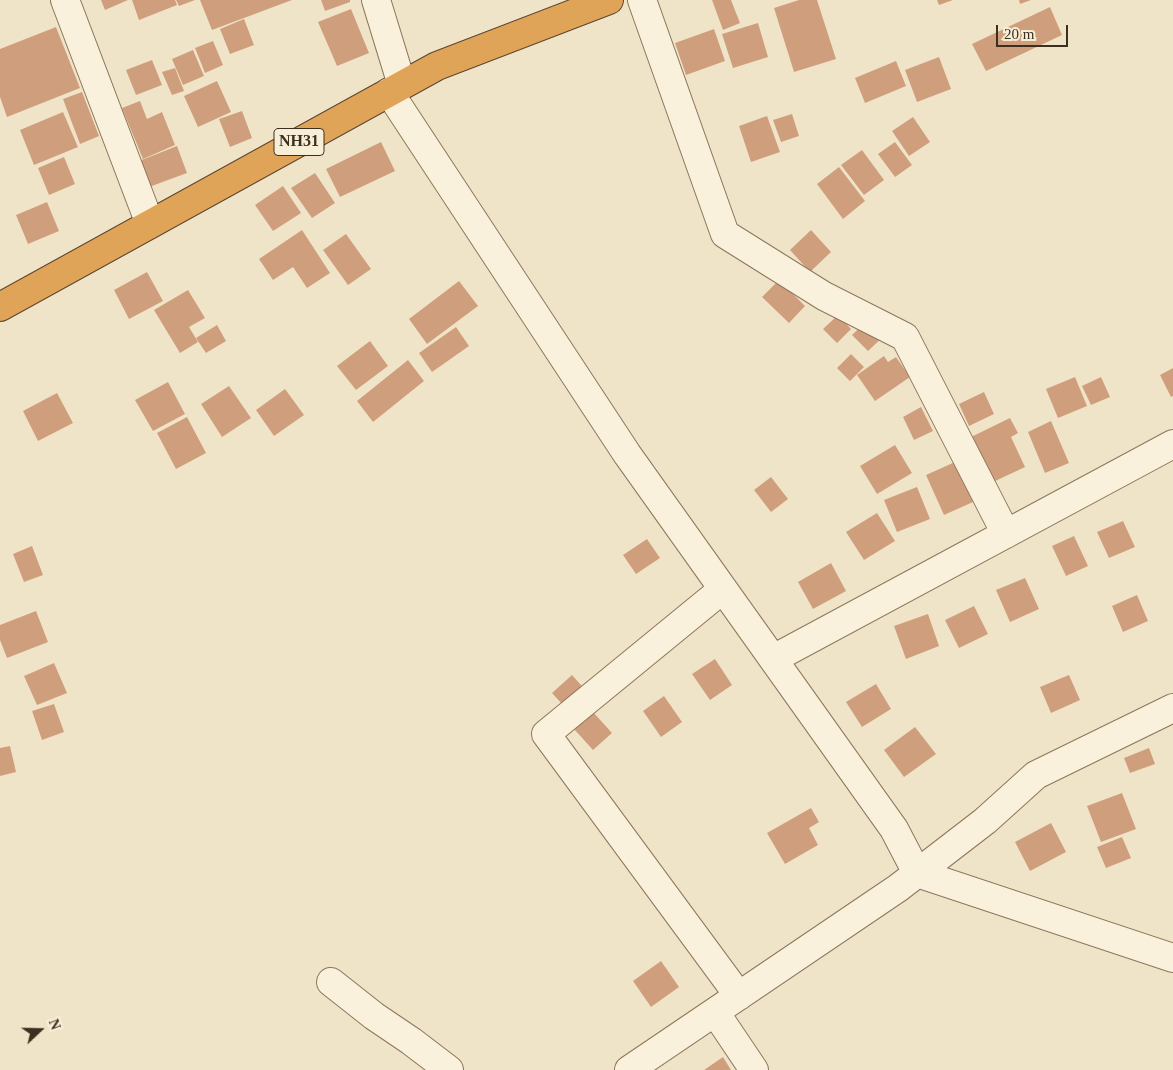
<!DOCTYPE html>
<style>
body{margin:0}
#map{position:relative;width:1173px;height:1070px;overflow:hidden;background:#f0e4c8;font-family:"Times New Roman",serif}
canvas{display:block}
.north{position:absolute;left:15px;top:1005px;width:50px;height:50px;-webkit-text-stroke:4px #f7eed8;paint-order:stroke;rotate:69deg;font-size:14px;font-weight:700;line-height:20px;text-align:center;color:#3d2e20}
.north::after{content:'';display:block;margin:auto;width:18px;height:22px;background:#3d2e20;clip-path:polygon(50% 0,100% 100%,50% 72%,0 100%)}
.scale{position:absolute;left:996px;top:25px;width:72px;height:22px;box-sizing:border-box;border:2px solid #3d2e20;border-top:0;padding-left:6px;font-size:15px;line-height:18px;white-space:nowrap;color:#3d2e20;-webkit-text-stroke:4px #f7eed8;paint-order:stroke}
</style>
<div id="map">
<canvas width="1173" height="1070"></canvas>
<div class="north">N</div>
<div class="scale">20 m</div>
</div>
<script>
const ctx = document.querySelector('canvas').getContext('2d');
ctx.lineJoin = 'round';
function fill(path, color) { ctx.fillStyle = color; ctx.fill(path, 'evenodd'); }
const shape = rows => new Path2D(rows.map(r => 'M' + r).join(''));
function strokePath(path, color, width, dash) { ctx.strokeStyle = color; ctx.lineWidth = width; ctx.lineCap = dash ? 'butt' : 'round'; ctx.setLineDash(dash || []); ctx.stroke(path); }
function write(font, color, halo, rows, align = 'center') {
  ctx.font = font + ' "Times New Roman",serif'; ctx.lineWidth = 4.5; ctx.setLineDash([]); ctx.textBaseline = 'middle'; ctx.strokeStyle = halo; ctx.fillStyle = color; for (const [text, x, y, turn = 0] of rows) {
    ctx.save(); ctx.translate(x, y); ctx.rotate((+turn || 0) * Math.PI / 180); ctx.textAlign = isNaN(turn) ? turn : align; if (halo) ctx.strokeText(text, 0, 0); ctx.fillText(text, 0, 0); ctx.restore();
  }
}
const building = shape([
 [101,0,128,0,105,10],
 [132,0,175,0,177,5,139,20],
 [176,0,195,0,179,6],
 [200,0,292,0,212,30],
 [321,0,350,0,350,2,325,11],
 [712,0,731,0,740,23,723,30],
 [799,0,817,0,836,59,794,72,774,8],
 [937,0,953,0,939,5],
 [1019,0,1031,0,1020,4],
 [1050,7,1062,35,986,71,972,44],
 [351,9,369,53,337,66,318,22],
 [244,19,254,45,230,54,220,29],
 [758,23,768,57,733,68,722,34],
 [56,27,80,88,7,117,0,97,0,49],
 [714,29,725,61,686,75,675,43],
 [213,41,223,65,205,73,195,48],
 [193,50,204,76,183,85,172,59],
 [939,57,951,89,917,102,905,70],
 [152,60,162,85,136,95,126,70],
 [896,61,906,86,865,103,855,78],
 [175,68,184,91,172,95,162,72],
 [217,81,231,112,198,127,184,96],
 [82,92,99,136,80,144,63,99],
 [140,101,147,119,162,112,175,145,143,159,122,108],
 [242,111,252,138,230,147,219,119],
 [63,112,78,147,34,165,20,130],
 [792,114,799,136,781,142,773,120],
 [767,116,780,152,751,162,739,126],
 [913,117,930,142,909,156,892,131],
 [381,142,395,171,340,197,326,169],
 [895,142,912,165,895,177,878,154],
 [177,146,187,173,149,187,139,161],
 [862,150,884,180,864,195,841,165],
 [64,157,75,184,49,195,38,168],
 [839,167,865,201,843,219,817,184],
 [315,173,335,203,312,218,291,188],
 [283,186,301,213,273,231,255,205],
 [47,202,59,231,28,244,16,215],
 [302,230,330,273,307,288,293,267,273,280,259,259],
 [811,230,831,252,810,272,790,250],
 [346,234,371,269,348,285,323,250],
 [147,272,163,301,129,319,114,290],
 [779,280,805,306,789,323,762,297],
 [459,281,478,306,427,344,409,319],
 [188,290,205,318,189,327,198,342,180,353,154,310],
 [838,315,851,329,837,343,823,329],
 [870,318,886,334,868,351,852,335],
 [217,325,226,341,206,353,196,338],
 [456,327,469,346,432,372,419,353],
 [370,341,388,366,356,390,337,366],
 [851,354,864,367,850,381,837,368],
 [884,356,888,362,896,357,910,377,875,401,857,375],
 [408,360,424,381,373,422,357,401],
 [1173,368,1173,396,1171,397,1160,375],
 [1075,377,1087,406,1058,418,1046,389],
 [1101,377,1110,397,1091,405,1082,386],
 [168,382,185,414,153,431,135,400],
 [229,386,251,418,222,437,201,404],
 [285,389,304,415,274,436,256,410],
 [984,392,994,414,969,426,959,404],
 [57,393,73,423,38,441,23,411],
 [921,407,933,431,914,440,903,417],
 [187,417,206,453,176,469,157,433],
 [1010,418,1018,433,1011,437,1025,467,991,483,969,438],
 [1051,421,1069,463,1045,473,1028,432],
 [895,445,912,473,877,494,860,466],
 [955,462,973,502,944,515,926,475],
 [771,477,788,499,771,512,754,490],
 [917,487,930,519,897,532,884,500],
 [877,513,895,541,864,560,846,532],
 [1123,521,1135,547,1109,558,1097,532],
 [1074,536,1088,566,1066,576,1052,546],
 [647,539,660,558,636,574,623,555],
 [32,546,43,575,24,582,13,554],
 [831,563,846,591,813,609,798,582],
 [1025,578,1039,609,1010,622,996,590],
 [1137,595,1148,621,1123,632,1112,606],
 [974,606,988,634,959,648,945,620],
 [36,611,48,642,7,658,0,640,0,625],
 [928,614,939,646,906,659,894,626],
 [715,659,732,685,710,700,692,674],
 [54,663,67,693,37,705,24,676],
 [572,675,590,695,570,713,552,693],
 [1069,675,1080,700,1051,713,1040,687],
 [876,684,891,709,862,727,846,702],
 [664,696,682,722,661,737,643,711],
 [54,704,64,732,42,740,32,711],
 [593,712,612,733,593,750,574,729],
 [915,727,936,754,904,777,884,750],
 [10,746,16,772,0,776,0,748],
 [1149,748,1155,764,1130,773,1124,758],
 [1122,793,1136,829,1101,842,1087,806],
 [811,808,819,822,809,828,818,845,785,864,767,833],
 [1051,823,1066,852,1030,871,1015,842],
 [1122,837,1131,858,1106,868,1097,847],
 [661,961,679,987,651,1007,633,981],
 [723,1057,731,1070,704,1070]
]);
const street = shape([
 [65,0,150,224],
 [376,0,402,85],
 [642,0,725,234,824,296,905,337,1006,534],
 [389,92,627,454,894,829,917,873,1173,958],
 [723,589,546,734,739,996],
 [773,659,1173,444],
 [331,982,374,1016,411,1041,449,1070],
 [715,1012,754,1070],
 [629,1070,898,888,985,821,1036,775,1173,708]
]);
const highway = shape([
 [0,307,437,66,609,0]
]);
const shields = [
 [299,142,50]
];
const shieldNames = [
 ["NH31",299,142]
];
fill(building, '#cf9f7d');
strokePath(street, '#8d765c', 30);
strokePath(highway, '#5b4430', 30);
strokePath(street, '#faf1dc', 28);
strokePath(highway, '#e0a458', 28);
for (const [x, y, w] of shields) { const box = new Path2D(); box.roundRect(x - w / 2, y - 13.5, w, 27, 4); ctx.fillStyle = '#f7eed8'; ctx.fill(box); strokePath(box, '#3d2e20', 1); }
write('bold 16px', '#3d2e20', null, shieldNames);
</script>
